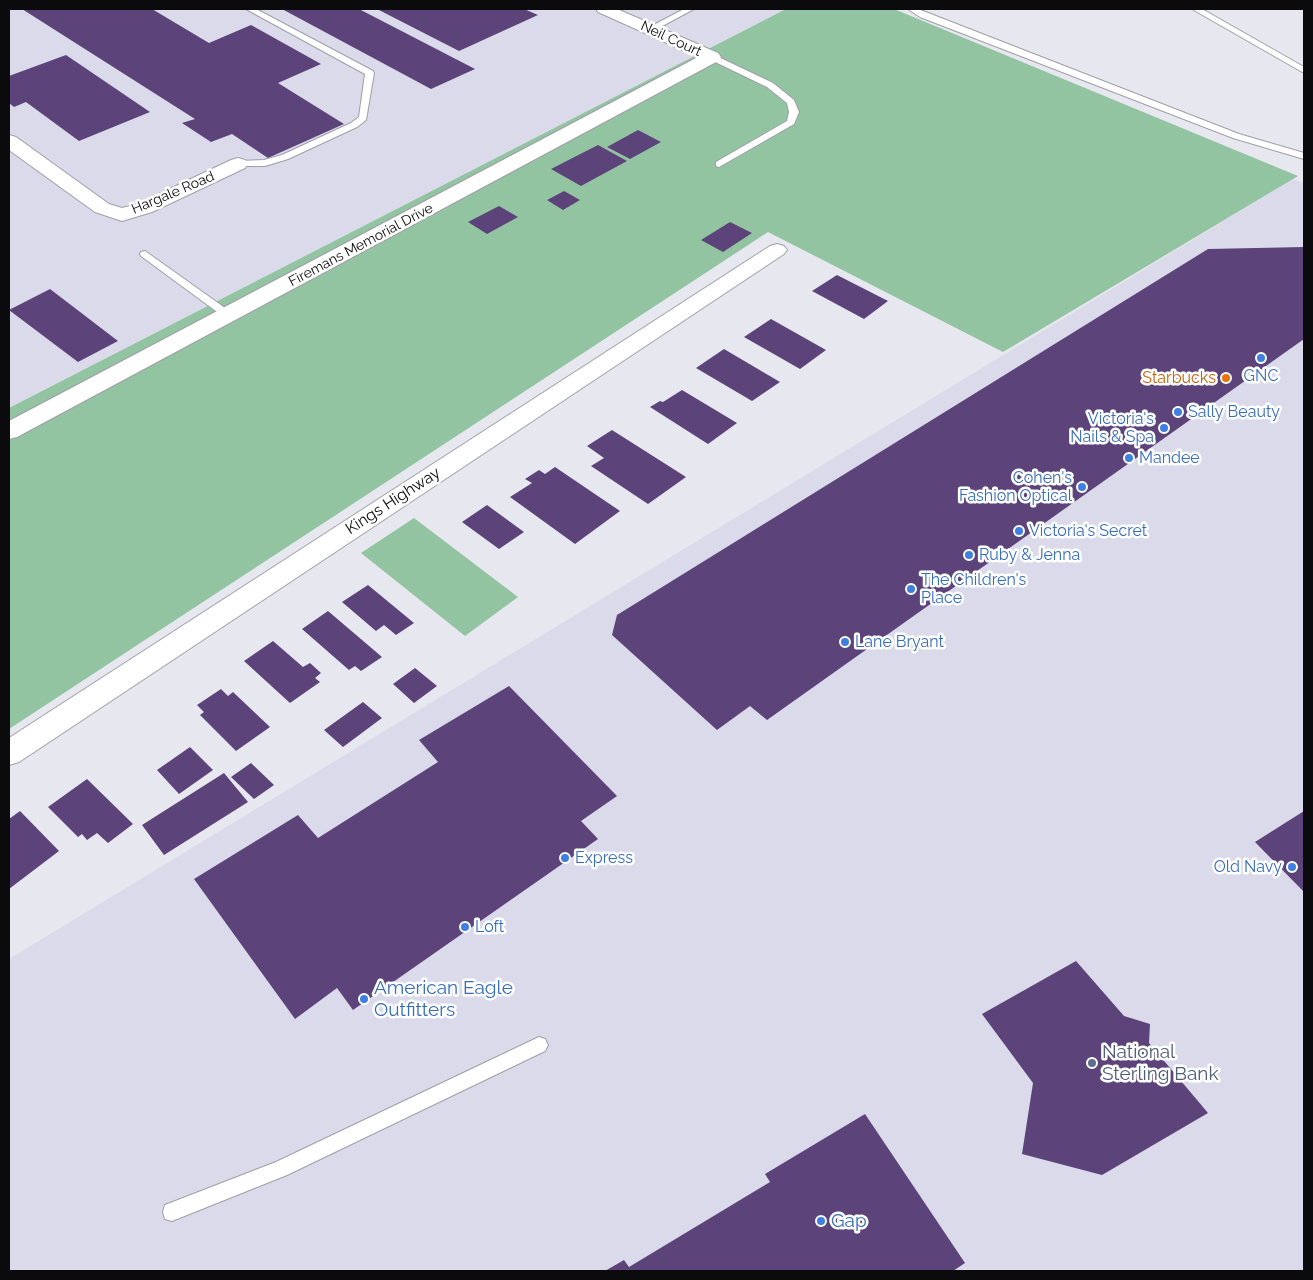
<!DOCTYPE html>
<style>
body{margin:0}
#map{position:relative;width:1313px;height:1280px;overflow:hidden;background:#e7e7f0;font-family:Raleway,sans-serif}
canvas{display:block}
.frame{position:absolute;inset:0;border:10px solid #0b0b0e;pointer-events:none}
</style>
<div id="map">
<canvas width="1313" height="1280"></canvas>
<div class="frame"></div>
</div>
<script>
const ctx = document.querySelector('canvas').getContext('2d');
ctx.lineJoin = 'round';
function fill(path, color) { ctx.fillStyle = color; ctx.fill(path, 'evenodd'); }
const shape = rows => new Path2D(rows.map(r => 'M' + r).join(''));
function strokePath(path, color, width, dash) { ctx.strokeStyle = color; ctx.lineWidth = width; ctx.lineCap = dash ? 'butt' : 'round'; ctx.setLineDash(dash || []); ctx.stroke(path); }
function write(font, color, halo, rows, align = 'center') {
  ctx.font = font + ' Raleway,sans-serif'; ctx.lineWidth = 5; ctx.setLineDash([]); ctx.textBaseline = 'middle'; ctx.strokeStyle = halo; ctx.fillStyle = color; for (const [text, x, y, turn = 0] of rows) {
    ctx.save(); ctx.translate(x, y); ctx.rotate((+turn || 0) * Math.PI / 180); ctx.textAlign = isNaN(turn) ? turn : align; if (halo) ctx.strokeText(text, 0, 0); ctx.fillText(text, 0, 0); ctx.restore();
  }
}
const built = shape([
 [9,9,786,9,9,408],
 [1293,179,1304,183,1304,1271,9,1271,9,959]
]);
const green = shape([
 [786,9,894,9,1298,176,1003,352,768,232,9,729,9,408],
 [414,518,518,597,465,636,361,553]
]);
const building = shape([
 [22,9,152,9,209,43,251,25,321,64,278,83,344,124,268,158,232,134,211,142,182,123,195,119],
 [282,9,359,9,475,69,431,89],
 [377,9,524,9,538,15,459,51],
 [66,55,150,112,79,141,26,102,14,107,9,103,9,76],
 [638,130,661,142,630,159,607,147],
 [598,145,627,161,581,186,551,169],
 [564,191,580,200,563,210,547,200],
 [499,206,518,217,487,234,468,222],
 [730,222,752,233,723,252,701,240],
 [1304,247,1304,339,767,720,750,706,717,730,612,635,617,615,1208,249],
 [837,275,888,301,864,319,812,291],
 [50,289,118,341,78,362,9,310],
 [771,319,826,350,800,369,744,337],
 [724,349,780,382,752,401,696,368],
 [682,390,737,423,708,444,650,407,660,401,663,402],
 [612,430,686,477,648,504,591,466,604,458,587,446],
 [555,467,620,511,575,544,510,497,532,483,525,479,539,470,545,474],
 [487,505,524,532,499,549,462,522],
 [368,585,414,623,396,635,384,625,376,631,342,602],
 [328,611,382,657,361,671,355,666,349,670,302,629],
 [273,641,303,667,310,663,321,673,315,678,320,682,290,703,244,661],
 [415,668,437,686,414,703,393,684],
 [509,686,617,796,581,821,598,839,353,1010,337,988,295,1019,194,879,298,815,318,838,438,762,419,740],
 [221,689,228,696,233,692,270,727,236,751,200,715,204,712,197,705],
 [363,702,382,718,343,747,324,730],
 [190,747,213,770,179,794,157,770],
 [251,763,274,785,254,799,231,777],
 [224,773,248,802,164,855,142,825],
 [87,779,133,824,108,843,97,833,87,840,82,834,78,837,48,807],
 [20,811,59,851,9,889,9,819],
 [1304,811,1304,892,1255,842],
 [1076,961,1124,1016,1150,1024,1149,1043,1208,1113,1102,1175,1022,1154,1033,1083,982,1014],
 [865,1114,965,1263,953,1271,605,1271,624,1260,629,1267,770,1182,765,1174]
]);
const lane = shape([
 [246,9,256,9,373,71,374,73,366,120,357,127,288,159,265,166,235,166,235,162,238,161,264,160,282,155,351,123,359,117,365,74,246,9],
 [684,9,694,9,653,31,646,29,684,9],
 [908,9,918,9,1239,134,1304,153,1304,159,1233,138,920,17,908,9],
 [1192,9,1202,9,1304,67,1304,73,1192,9],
 [712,54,773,83,794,100,799,112,794,124,719,167,716,166,716,162,787,121,789,112,787,103,767,87,709,59,708,57,712,54],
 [145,251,232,313,233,315,232,317,224,317,141,256,140,254,141,252,145,251],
 [539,1037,545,1039,548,1045,545,1051,287,1175,172,1221,165,1219,163,1212,165,1205,276,1162,539,1037]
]);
const street = shape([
 [596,9,617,9,718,53,721,57,718,61,17,437,9,439,9,421,698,57,598,12,596,9],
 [9,135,16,137,109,204,122,208,138,204,231,160,238,158,245,160,248,164,245,168,152,212,122,221,95,212,9,150,9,135],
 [777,244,784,246,787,250,784,254,19,762,9,765,9,738,770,246,777,244]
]);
const markers = [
 [1261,358,5,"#3f7fe0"],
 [1226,378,5,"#e8710a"],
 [1178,412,5,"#3f7fe0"],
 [1164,428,5,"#3f7fe0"],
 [1129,458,5,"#3f7fe0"],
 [1082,487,5,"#3f7fe0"],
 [1019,531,5,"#3f7fe0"],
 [969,555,5,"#3f7fe0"],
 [911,589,5,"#3f7fe0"],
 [845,642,5,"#3f7fe0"],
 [565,858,5,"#3f7fe0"],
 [1292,867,5,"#3f7fe0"],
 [465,927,5,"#3f7fe0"],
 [364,999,5,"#3f7fe0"],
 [1092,1063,5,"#5c6f8a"],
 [821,1221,5,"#3f7fe0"]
];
const farStreetnames = [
 ["Neil Court",671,39,25],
 ["Hargale Road",173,193,-23],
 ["Firemans Memorial Drive",361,245,-28]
];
const shopNames = [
 ["GNC",1261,376,"center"],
 ["Sally Beauty",1188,412],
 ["Victoria's",1154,419,"right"],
 ["Nails & Spa",1154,437,"right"],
 ["Mandee",1139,458],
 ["Cohen's",1072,478,"right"],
 ["Fashion Optical",1072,496,"right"],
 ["Victoria's Secret",1029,531],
 ["Ruby & Jenna",979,555],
 ["The Children's",921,580],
 ["Place",921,598],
 ["Lane Bryant",855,642],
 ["Express",575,858],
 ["Old Navy",1282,867,"right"],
 ["Loft",475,927]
];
const foodNames = [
 ["Starbucks",1216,378]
];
const streetNames = [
 ["Kings Highway",393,501,-33]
];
const nearShopnames = [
 ["American Eagle",374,988],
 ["Outfitters",374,1010],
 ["Gap",831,1221]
];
const nearServicenames = [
 ["National",1102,1052],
 ["Sterling Bank",1102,1074]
];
fill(built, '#dadaea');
fill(green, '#93c4a2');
fill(building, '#5c437a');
strokePath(lane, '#9f9fa7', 2);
strokePath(street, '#9f9fa7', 2);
fill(lane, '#fff');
fill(street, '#fff');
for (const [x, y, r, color] of markers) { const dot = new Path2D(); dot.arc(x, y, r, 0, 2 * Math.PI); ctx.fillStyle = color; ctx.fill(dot); strokePath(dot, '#fff', 2); }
write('14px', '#0b0b0e', '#fff', farStreetnames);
write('16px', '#366cbe', '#fff', shopNames, 'left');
write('16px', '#c56008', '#fff', foodNames, 'right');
write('16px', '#0b0b0e', '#fff', streetNames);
write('19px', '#366cbe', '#fff', nearShopnames, 'left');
write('19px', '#4e5e75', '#fff', nearServicenames, 'left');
</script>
